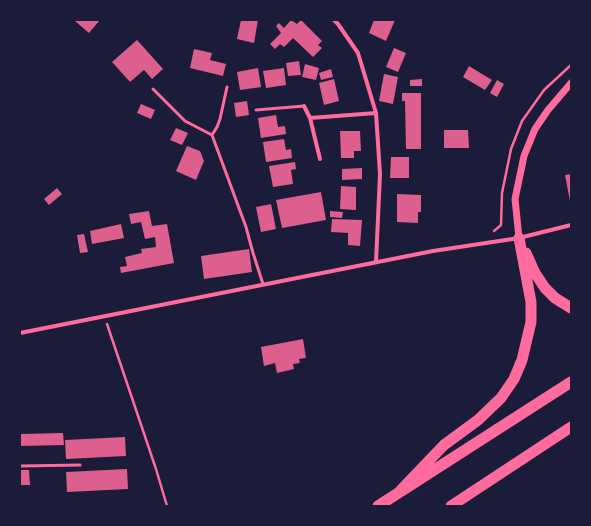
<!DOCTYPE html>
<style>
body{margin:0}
#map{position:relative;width:591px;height:526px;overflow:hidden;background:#1b1b3a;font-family:"Fira Sans",sans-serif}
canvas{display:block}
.frame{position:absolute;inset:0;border:21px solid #1b1b3a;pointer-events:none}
</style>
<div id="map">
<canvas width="591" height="526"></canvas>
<div class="frame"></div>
</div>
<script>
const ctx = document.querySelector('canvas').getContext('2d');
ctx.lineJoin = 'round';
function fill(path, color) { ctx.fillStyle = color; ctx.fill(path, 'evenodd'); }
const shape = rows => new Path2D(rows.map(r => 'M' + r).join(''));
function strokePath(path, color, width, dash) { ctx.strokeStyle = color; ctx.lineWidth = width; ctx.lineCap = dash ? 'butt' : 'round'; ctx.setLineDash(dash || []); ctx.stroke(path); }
const building = shape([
 [76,20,100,20,89,33,75,21],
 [241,20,258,20,254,43,237,39],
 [291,20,297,24,301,20,322,41,318,45,322,48,313,57,293,38,284,47,280,44,275,49,270,44,281,33,276,26,279,23,284,28],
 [374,20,395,20,386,41,369,33],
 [137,40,163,69,152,79,144,70,130,82,112,62],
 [394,48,406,53,398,72,386,67],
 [194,49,212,53,210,60,226,64,223,76,190,68],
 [299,61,301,75,288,76,286,63],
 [305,64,319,68,316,80,302,77],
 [469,66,492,80,485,90,463,77],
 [258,68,261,87,240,90,237,72],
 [284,68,286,85,266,88,263,71],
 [331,69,333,77,321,80,319,73],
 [384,74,398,77,393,104,379,101],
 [334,79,339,101,324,105,319,83],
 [422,79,422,86,410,86,410,80],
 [497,80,504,84,497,97,490,93],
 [402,93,421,93,421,149,406,149,405,101,402,101],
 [247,101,249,115,236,117,234,103],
 [141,104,155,110,151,119,137,113],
 [276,115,278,127,285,126,286,134,261,138,258,118],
 [176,128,188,133,182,145,170,140],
 [444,130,468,130,469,148,444,148],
 [340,131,360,131,361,151,354,151,354,158,341,158],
 [284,139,286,150,291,149,292,158,266,162,263,142],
 [187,146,200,151,204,161,196,180,176,171],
 [391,157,409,157,409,178,390,178],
 [295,162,296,169,291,170,293,184,273,187,269,166],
 [362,168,362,179,342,180,342,169],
 [571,174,571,201,570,201,565,175],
 [341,186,356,187,356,210,340,209],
 [57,188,62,194,49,205,44,199],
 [321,192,326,220,282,228,276,200],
 [397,194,421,195,421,212,418,212,418,223,397,222],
 [271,204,276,229,261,232,256,207],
 [149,211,152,226,167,224,174,263,121,273,120,267,127,266,125,257,142,253,141,249,156,247,155,237,145,239,141,222,131,224,129,214],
 [330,211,343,212,342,218,330,217],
 [332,219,362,220,360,246,348,245,348,233,331,232],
 [121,224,124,238,92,244,90,231],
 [84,234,88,252,80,253,77,235],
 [249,249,252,272,204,279,201,256],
 [303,339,306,358,299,359,300,363,293,364,294,369,277,373,275,363,264,366,261,347],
 [63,433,64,445,20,446,20,434],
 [125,437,126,456,66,459,65,440],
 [127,469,128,489,67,492,66,472],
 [20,470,29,470,30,485,20,485]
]);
const path = shape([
 [494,231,501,225,502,193,511,149,522,121,544,90,571,65],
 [107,324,156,469,167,506]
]);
const service = shape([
 [153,89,185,121,212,135,246,227,253,253,263,284],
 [256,110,304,106],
 [212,135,217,127,220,119,227,87],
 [20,466,80,465]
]);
const minor = shape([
 [334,20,338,24,358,53,376,113,380,174,376,262],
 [304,106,310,118,320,159],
 [310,118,376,113],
 [20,333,433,251,519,238,571,225]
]);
const tertiary = shape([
 [519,238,515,199,524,156,535,129,548,110,571,83]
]);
const trunk = shape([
 [526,253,535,273,545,288,555,298,571,308],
 [399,492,444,445,478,420,501,398,514,379,522,360,531,322,531,302,519,238],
 [378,506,571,382],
 [451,506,571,427]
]);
fill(building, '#dd5f8e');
strokePath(path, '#ff6b9d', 2.5);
strokePath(service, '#ff6b9d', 3);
strokePath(minor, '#ff6b9d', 4);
strokePath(tertiary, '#ff6b9d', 7);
strokePath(trunk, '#ff6b9d', 11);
</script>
